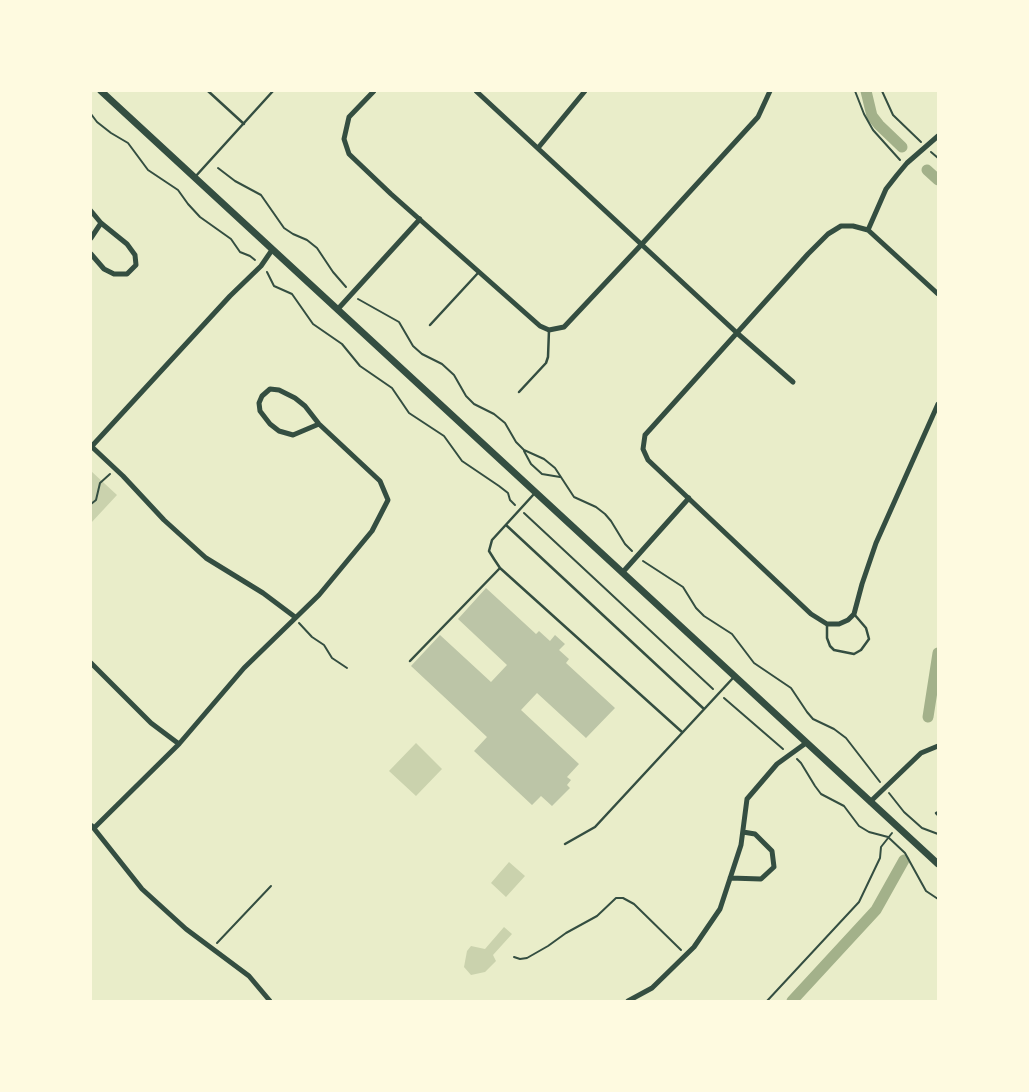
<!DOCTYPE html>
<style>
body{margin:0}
#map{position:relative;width:1029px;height:1092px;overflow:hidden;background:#e9edc9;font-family:"Work Sans",sans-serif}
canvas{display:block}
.frame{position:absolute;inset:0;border:92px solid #fefae0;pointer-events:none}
</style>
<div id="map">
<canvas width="1029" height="1092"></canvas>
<div class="frame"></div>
</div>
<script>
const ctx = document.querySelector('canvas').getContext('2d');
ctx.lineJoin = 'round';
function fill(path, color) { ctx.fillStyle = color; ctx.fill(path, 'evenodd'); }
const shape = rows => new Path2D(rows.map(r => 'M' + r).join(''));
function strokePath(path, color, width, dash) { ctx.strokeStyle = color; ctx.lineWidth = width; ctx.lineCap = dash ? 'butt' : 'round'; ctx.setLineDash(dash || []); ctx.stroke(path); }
const green = shape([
 [91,471,117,495,91,523],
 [416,743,442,769,416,796,389,771],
 [509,862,525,876,506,897,491,883],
 [504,927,512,934,493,955,496,961,485,972,471,975,464,967,467,951,471,946,485,949]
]);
const canal = shape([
 [866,91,872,116,879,125,902,147],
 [927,170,938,180],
 [928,717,938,653],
 [792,1001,876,910,904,860]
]);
const building = shape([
 [486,588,536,634,539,631,550,641,555,635,565,644,559,650,569,659,566,663,615,708,586,738,537,693,521,710,579,764,567,777,571,780,567,785,570,788,552,806,541,796,532,805,474,751,487,737,411,666,440,635,491,682,507,665,458,619]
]);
const path = shape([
 [855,91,864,114,873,130,900,160],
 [882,91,893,115,921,142],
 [91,114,97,122,111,133,128,143,148,170,178,190,188,204,200,217,231,239,240,252,250,256,255,260],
 [931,152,938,158],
 [218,168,235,181,261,195,284,228,293,234,307,240,317,248,333,272,346,287],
 [267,272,274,286,292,294,313,324,342,344,360,366,392,388,409,413,444,436,462,461,499,486,508,493,510,500,515,505],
 [358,299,399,322,413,346,422,354,442,364,454,375,466,396,474,404,494,414,505,423,516,442,524,450,544,459,555,468,574,497,596,507,605,514,611,521,625,544,632,551],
 [524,451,531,464,542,474,560,477],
 [91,504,96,500,100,483,110,474],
 [524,513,713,689],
 [643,561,683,587,696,608,704,616,732,634,754,663,791,688,807,712,813,719,834,729,846,738,880,782],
 [299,623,312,637,324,645,332,658,347,668],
 [724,698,783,749],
 [797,759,801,763,815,786,821,794,844,806,859,826,869,832,888,837,905,853,926,891,938,899],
 [889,793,904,812,922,828,938,834],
 [217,943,271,886],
 [514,957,520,959,527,958,548,946,566,933,597,916,616,898,623,898,634,904,681,950],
 [767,1001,859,902,880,858,881,847,892,833]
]);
const service = shape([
 [208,91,244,124],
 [195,177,273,91],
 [430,325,478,273],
 [519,392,546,363,548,357,549,330],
 [534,494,492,540,489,551,494,559,500,568,682,732],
 [506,525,704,709],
 [827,624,827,638,830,646,834,650,854,654,861,650,869,639,866,628,854,614],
 [410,661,500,568],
 [938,812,936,813,938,815],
 [565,844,595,827,733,678]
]);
const minor = shape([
 [374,91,349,117,344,139,349,154,391,194,540,326,549,330,564,327,642,244,758,117,770,91],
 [476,91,737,333,793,382],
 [538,148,585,91],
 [91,211,101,223,127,244,135,255,136,265,127,274,114,274,104,269,91,254],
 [868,230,886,189,897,175,907,163,938,136],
 [91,238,101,223],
 [938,294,868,230,853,226,841,226,828,234,808,254,645,435,643,449,648,460,811,614,827,624,839,624,848,620,854,614,862,584,876,543,938,404],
 [337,310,420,219],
 [91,446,123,476,164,520,206,558,263,593,295,617],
 [92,446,230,296,261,266,272,250],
 [622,573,689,498],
 [91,663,151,723,179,744],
 [870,802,921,753,938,746],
 [92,826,142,889,186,929,249,976,270,1001],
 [94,828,179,744,244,668,319,595,372,531,388,500,380,481,319,424,305,406,295,398,279,390,270,389,262,396,259,403,260,411,270,424,279,431,293,435,319,424],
 [730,878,761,879,774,867,772,851,755,834,743,832],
 [628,1001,652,988,694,947,720,909,741,845,747,799,777,764,806,743]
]);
const tertiary = shape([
 [101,91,938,864]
]);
fill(green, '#cad2ad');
strokePath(canal, '#a3b18a', 11);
fill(building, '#bcc5a7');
strokePath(path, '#344e41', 2);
strokePath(service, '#344e41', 2.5);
strokePath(minor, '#344e41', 5);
strokePath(tertiary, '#344e41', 7);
</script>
